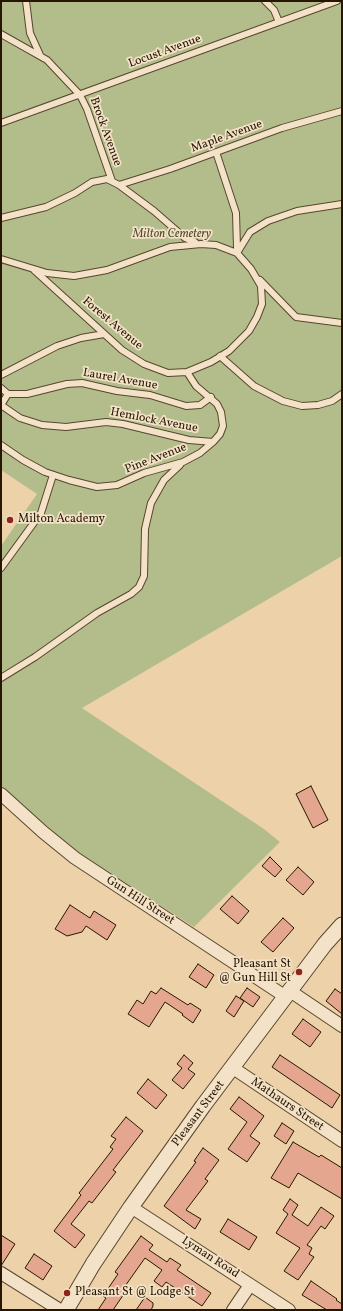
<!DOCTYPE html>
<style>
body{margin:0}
#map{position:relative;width:343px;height:1311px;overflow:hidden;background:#edd2a9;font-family:Vollkorn,serif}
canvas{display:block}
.frame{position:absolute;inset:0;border:2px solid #271702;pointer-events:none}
</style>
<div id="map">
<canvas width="343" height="1311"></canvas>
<div class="frame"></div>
</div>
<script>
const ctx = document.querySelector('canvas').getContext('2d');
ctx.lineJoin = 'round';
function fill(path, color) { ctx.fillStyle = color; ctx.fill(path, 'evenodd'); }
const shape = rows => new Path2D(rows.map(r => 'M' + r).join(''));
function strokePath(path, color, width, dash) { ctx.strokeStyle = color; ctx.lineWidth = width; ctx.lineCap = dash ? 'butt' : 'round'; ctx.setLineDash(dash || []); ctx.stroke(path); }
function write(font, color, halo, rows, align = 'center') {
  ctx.font = font + ' Vollkorn,serif'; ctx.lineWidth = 3.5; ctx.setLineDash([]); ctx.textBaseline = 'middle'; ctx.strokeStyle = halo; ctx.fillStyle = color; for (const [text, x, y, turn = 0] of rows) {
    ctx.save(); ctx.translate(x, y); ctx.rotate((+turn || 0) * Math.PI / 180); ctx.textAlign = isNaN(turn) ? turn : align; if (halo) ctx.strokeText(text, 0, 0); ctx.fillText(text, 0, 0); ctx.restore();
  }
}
const green = shape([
 [1,1,342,1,342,556,82,708,264,829,280,842,194,927,90,861,50,833,1,787,1,546,37,494,1,470]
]);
const building = shape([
 [311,786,328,820,313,828,296,794,311,786],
 [270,857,282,869,275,877,262,866,270,857],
 [298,867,314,882,303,895,286,880,298,867],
 [232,896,249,911,238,924,220,909,232,896],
 [70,905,90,918,94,911,116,925,107,940,86,926,82,932,67,936,55,929,70,905],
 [283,918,294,928,273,952,261,942,283,918],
 [198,964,214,975,206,988,189,977,198,964],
 [161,988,188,1005,190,1003,201,1010,193,1023,182,1015,183,1014,165,1002,149,1027,128,1014,137,1000,143,1004,151,991,156,994,161,988],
 [247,988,260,997,253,1007,240,998,247,988],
 [335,989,342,994,342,1014,326,1001,335,989],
 [236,996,244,1001,234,1017,226,1011,236,996],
 [303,1019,321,1032,310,1047,292,1034,303,1019],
 [184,1055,193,1063,188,1069,195,1074,183,1089,172,1080,182,1068,177,1064,184,1055],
 [280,1055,340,1095,332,1108,272,1067,280,1055],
 [148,1079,167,1095,156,1109,137,1093,148,1079],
 [239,1097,264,1116,250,1136,260,1143,247,1162,228,1149,247,1122,230,1109,239,1097],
 [126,1117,143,1131,113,1170,116,1172,92,1203,89,1201,71,1224,85,1235,75,1248,54,1231,81,1195,79,1193,113,1149,110,1147,116,1139,111,1136,126,1117],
 [282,1123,294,1131,286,1144,274,1136,282,1123],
 [293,1142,319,1157,321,1155,342,1168,342,1199,298,1173,289,1188,271,1178,293,1142],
 [203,1148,219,1160,205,1179,208,1181,186,1210,201,1219,195,1229,164,1206,196,1162,194,1161,203,1148],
 [290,1199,298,1205,292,1215,308,1226,321,1207,334,1216,325,1229,321,1226,307,1245,312,1248,309,1254,314,1257,298,1280,284,1271,300,1248,276,1233,288,1214,283,1210,290,1199],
 [228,1219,257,1237,249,1250,220,1232,228,1219],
 [1,1235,15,1244,1,1266,1,1235],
 [141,1236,153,1245,149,1250,167,1262,170,1258,181,1265,177,1270,211,1293,202,1306,166,1282,162,1287,154,1281,162,1270,145,1258,123,1289,126,1291,113,1310,98,1310,106,1298,103,1296,118,1274,115,1272,141,1236],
 [34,1254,52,1266,43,1280,25,1268,34,1254],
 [311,1281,337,1299,336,1300,342,1304,342,1310,327,1310,302,1295,311,1281],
 [145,1297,153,1303,153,1306,151,1310,136,1310,145,1297]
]);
const service = shape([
 [26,1,30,33,40,55],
 [265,1,274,10,279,22],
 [1,34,47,60,80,95,87,109,112,181],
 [1,123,337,1],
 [216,152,236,213,237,248],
 [119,185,170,169,282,128,342,111],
 [1,218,46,207,75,193,92,182,107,179,119,185,154,211,185,238,195,242],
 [237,253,250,232,268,221,297,211,342,204],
 [1,259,47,273,74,276,107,270,170,247,201,244,216,245,237,253,251,269,261,286,262,304,257,317,249,331,229,351,211,362,187,372,168,373,144,364,122,350,34,270],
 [260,280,296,317,342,323],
 [220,356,254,386,283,401,302,406,318,405,332,401,342,394],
 [1,375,57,346,81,338,104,334],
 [1,388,8,394,27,394,67,384,82,383,117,391,150,395,186,406,200,405,211,397],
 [1,405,20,418,42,425,66,427,106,422,123,424,189,440,213,442],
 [1,405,8,394],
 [1,445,23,460,45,472,69,480,97,487,117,485,144,473,183,462,200,453,213,442,220,434,223,426,221,412,217,404,196,386,187,372],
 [1,568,41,513,53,475],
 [1,678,35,657,97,613,131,594,139,587,144,576,145,529,151,503,164,480,180,465]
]);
const minor = shape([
 [1,794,43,832,75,858,286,997],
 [290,991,342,1026],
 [233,1068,342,1141],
 [131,1207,289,1310],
 [1,1273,60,1310],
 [233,1310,250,1285]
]);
const tertiary = shape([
 [66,1310,93,1264,131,1207,203,1106,325,944,342,925]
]);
const markers = [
 [10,520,4,"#8f2418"],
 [299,972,4,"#8f2418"],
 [67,1293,4,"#8f2418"]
];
const streetNames = [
 ["Locust Avenue",165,52,-20],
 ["Brock Avenue",105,132,70],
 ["Maple Avenue",227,137,-20],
 ["Forest Avenue",112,324,40],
 ["Laurel Avenue",120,380,10],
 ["Hemlock Avenue",154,421,11],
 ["Pine Avenue",156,459,-21],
 ["Gun Hill Street",140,901,33],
 ["Mathaurs Street",287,1105,34],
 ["Pleasant Street",199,1114,-53],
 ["Lyman Road",210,1258,33]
];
const parkNames = [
 ["Milton Cemetery",172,235]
];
const poiNames = [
 ["Milton Academy",18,520],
 ["Pleasant St",291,965,"right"],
 ["@ Gun Hill St",291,979,"right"],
 ["Pleasant St @ Lodge St",75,1293]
];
fill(green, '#b3bd8c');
fill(building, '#e4a68e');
strokePath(building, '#271702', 1);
strokePath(service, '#58462c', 8);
strokePath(minor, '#58462c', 14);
strokePath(tertiary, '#58462c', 17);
strokePath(service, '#f3e2c7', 6);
strokePath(minor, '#f3e2c7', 12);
strokePath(tertiary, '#f3e2c7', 15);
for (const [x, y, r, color] of markers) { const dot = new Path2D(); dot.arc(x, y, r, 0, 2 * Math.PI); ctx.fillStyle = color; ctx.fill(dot); strokePath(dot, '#f3e2c7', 1.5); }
write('12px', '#271702', '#f3e2c7', streetNames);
write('italic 12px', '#51492b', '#f3e2c7', parkNames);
write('12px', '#271702', '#f3e2c7', poiNames, 'left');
</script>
